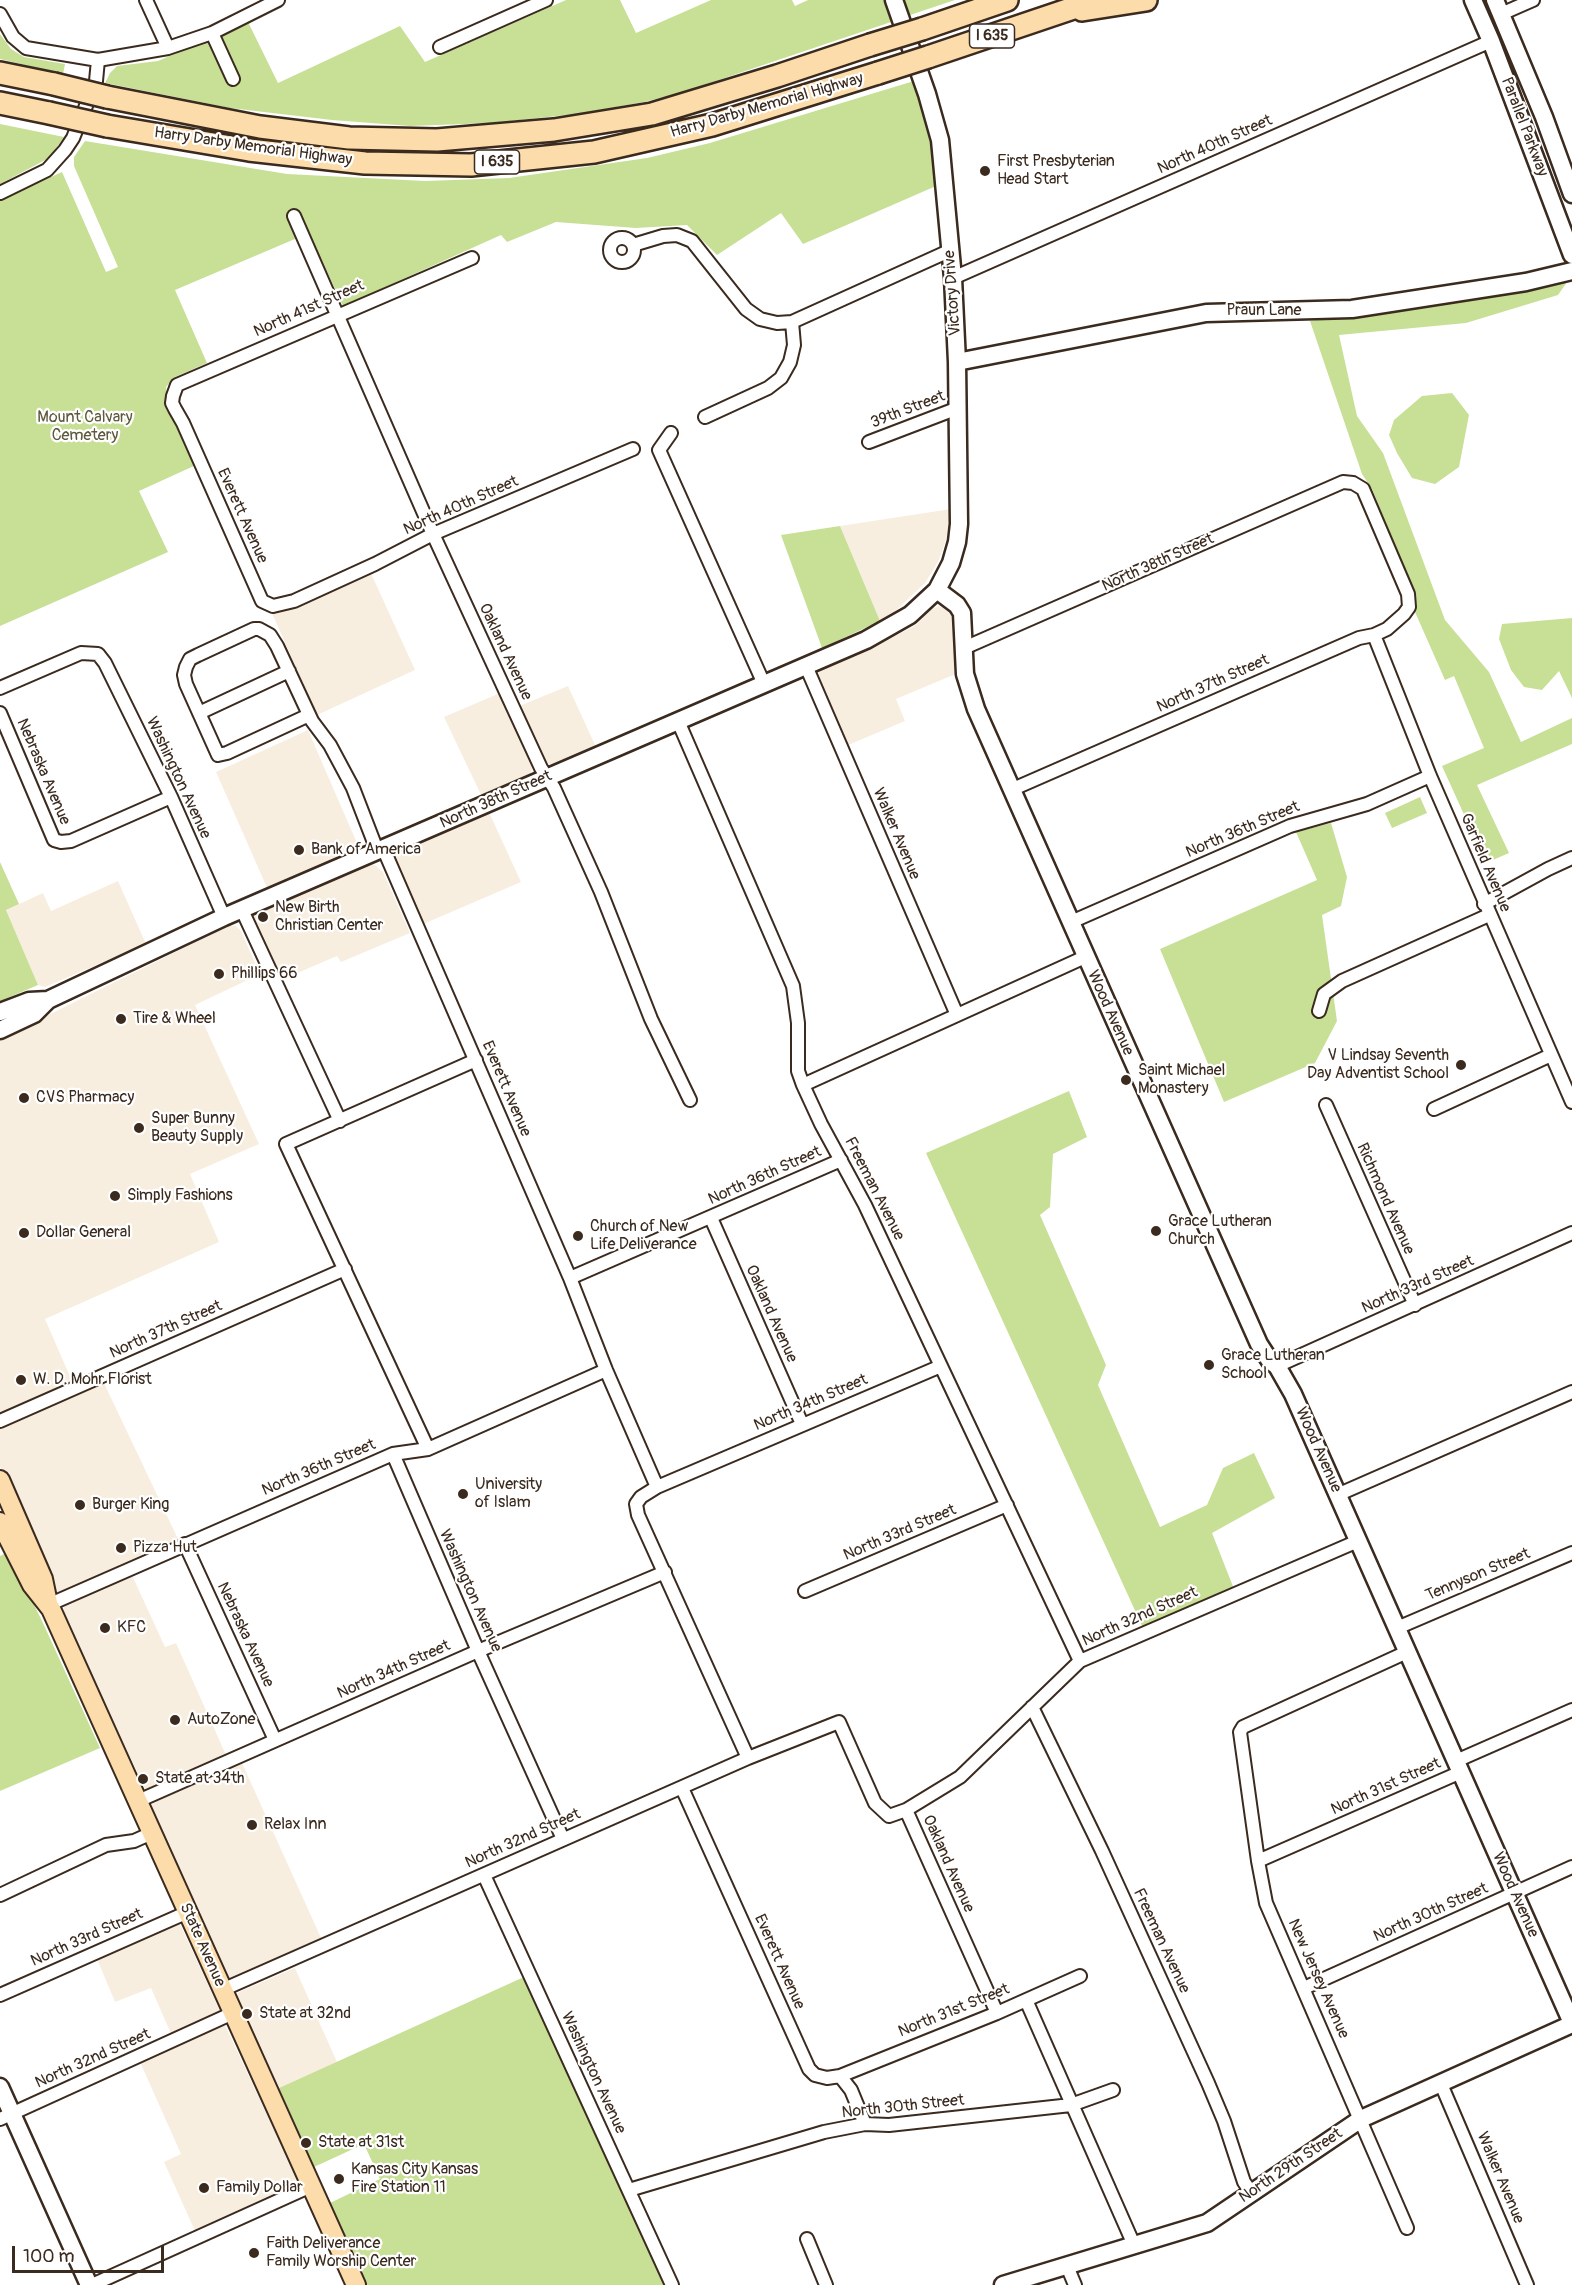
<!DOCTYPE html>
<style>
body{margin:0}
#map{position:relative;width:1572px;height:2285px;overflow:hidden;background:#fff;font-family:Pangolin,sans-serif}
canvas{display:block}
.scale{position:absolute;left:12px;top:2246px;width:152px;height:27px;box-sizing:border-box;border:3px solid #3b2a1e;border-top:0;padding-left:8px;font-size:18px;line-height:21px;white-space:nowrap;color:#3b2a1e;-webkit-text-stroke:4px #fff;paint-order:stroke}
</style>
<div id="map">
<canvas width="1572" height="2285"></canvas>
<div class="scale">100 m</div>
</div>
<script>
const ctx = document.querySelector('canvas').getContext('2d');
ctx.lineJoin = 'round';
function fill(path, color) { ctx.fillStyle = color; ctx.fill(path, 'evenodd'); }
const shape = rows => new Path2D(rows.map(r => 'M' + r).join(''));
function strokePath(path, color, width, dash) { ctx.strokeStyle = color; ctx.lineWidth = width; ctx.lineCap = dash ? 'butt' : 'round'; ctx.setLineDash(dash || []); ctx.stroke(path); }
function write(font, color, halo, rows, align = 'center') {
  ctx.font = font + ' Pangolin,sans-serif'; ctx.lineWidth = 4.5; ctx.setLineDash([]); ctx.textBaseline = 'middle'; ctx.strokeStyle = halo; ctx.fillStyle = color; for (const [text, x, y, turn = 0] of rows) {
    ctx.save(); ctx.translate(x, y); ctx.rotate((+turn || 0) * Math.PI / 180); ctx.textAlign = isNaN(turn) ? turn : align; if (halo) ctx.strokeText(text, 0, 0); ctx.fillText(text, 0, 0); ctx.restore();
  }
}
const built = shape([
 [951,509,946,540,938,562,925,583,893,613,880,621,840,526],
 [370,571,415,670,317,715,271,611],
 [941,605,949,607,956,613,958,673,896,699,905,721,846,746,817,676,820,670,905,631,916,625,932,609],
 [568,686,596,747,557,764,549,764,542,760,517,707],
 [500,693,530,759,532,769,529,776,482,797,444,717],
 [308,730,360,850,268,890,216,772],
 [488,810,521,882,421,925,394,863,394,857,398,852],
 [368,864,375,865,383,872,410,933,341,962,337,956,281,980,252,922,254,915],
 [118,881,146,944,45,987,38,985,6,910,43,893,51,911],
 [228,926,236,926,241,931,260,974,195,1005,259,1144,190,1174,219,1242,45,1319,72,1381,0,1413,0,1039],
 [103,1381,179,1541,65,1591,57,1592,52,1590,0,1466,0,1426],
 [131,1573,165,1647,176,1643,226,1755,149,1790,145,1789,64,1614,64,1607,68,1603],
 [242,1763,322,1940,233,1980,229,1978,151,1807,153,1803],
 [180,1924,220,2011,219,2015,172,2036,151,1988,115,2002,97,1959],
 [295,1968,337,2062,279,2088,236,1996,239,1992],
 [223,2025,226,2027,268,2117,295,2177,296,2184,295,2187,195,2231,164,2162,181,2154,140,2062]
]);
const green = shape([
 [566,0,620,0,636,33,711,0,792,0,795,6,808,0,886,0,894,21,680,93,644,102,577,114,491,123,410,126,332,120,230,108,105,83,110,73,117,66,158,61,248,22,278,83,400,26,425,62],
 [905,0,955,0,910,15],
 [0,34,11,49,24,57,65,64,63,74,0,59],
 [914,81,928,126,934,156,936,186,803,244,781,213,717,255,687,225,636,228,556,222,507,242,501,235,343,306,309,233,175,290,207,363,175,377,166,387,168,404,196,465,139,491,168,552,0,626,0,200,62,172,106,272,118,267,74,166,74,157,85,141,287,174,425,181,509,178,647,158,710,143],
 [0,124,64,137,49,158,0,184],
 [1567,282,1558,295,1466,323,1339,335,1357,416,1383,453,1445,620,1489,672,1521,742,1572,718,1572,744,1477,785,1509,853,1486,863,1442,766,1484,748,1454,676,1445,680,1415,612,1416,596,1372,489,1362,474,1310,321,1497,296],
 [1452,393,1469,415,1459,467,1435,484,1412,478,1397,453,1389,435,1394,420,1422,396],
 [840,526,880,621,822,648,781,535],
 [1572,618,1572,698,1559,671,1542,690,1524,687,1511,670,1499,639,1502,624],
 [1420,797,1427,813,1392,828,1385,813],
 [1331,823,1347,877,1341,906,1322,915,1337,1021,1315,1063,1224,1102,1160,949,1317,880,1296,832],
 [0,862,19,904,6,910,38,985,0,1001],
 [1069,1091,1087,1137,1053,1154,1050,1207,1040,1215,1106,1365,1098,1385,1160,1527,1207,1505,1223,1468,1254,1453,1275,1498,1212,1533,1234,1589,1143,1628,926,1153],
 [8,1552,43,1623,100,1748,0,1791,0,1556],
 [524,1977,666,2285,366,2285,330,2203,380,2179,364,2144,314,2167,279,2088]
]);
const street = shape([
 [146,0,168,48],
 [0,14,13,37,26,48,98,60,168,48,212,33,278,0],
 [1501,14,1533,0],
 [212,33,233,79],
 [440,47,546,0],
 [0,193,47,170,65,150,73,138,96,81,98,60],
 [294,216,433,534,541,768,554,788,601,892,651,1019,690,1100],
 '610 250a12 12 0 1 1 24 0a12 12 0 1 1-24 0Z',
 [633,245,663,236,677,235,692,241,746,309,760,319,777,323,792,322,949,251],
 [472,258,177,385,173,396,172,403,175,409,183,423,262,601,273,606,294,601,375,564,433,534,633,449],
 [953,278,1491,41],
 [705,417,768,388,781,378,790,362,794,345,792,322],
 [671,433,659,450,764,684],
 [869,442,958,408],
 [1374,635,1430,776,1572,1102],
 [964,648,1343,482,1353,483,1363,489,1408,594,1409,607,1404,614,1387,629,1374,635,1359,638,1013,789],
 [806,666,957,1015],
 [0,688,81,653,98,654,105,663,171,797,224,917],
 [0,713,54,840,61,842,71,841,171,797],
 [199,713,289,671],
 [309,715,227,753,218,755,186,684,184,675,186,667,190,659,198,655,254,629,259,629,270,635,277,646,312,721,330,745,353,788,375,845,384,850,570,1278,606,1370,657,1487],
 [678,721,793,986,798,1023,798,1071,803,1085,821,1124,865,1205,1080,1661],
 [1484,904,1548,869,1572,858],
 [242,910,340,1121],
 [1071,922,1290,826,1367,804,1430,776],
 [1319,1011,1324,994,1342,981,1489,915],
 [803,1085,1085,957],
 [1326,1105,1415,1305],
 [1434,1109,1551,1055],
 [711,1218,802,1424],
 [570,1278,841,1160],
 [1277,1366,1572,1233],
 [0,1421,345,1269],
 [428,1449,286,1144,476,1060],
 [393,1454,478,1651,563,1839],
 [1337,1495,1572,1392],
 [185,1544,275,1740],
 [805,1591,1007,1505],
 [48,1605,393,1454,428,1449,606,1370],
 [1397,1628,1572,1553],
 [1032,1707,1102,1851,1208,2083,1224,2121,1244,2182,1251,2192],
 [748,1758,638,1515,636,1504,641,1497,657,1487,941,1366],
 [1456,1761,1572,1710],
 [682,1788,809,2069,815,2075,827,2078,840,2076,851,2090,865,2124],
 [138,1801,478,1651,665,1572],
 [906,1810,997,2013],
 [1258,1861,1461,1772],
 [484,1875,672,2285],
 [0,1895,106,1845,134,1841,152,1833],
 [1304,1988,1572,1867],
 [222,1990,748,1758,839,1722,875,1803,889,1816,906,1810,960,1777,1080,1661,1358,1541],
 [0,1995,188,1912],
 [1026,2000,1134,2245],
 [840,2076,997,2013,1080,1976],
 [1441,2084,1527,2285],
 [0,2119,233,2013],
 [629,2190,824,2132,865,2124,889,2125,1071,2105,1113,2090],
 [1407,2228,1266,1903,1258,1861,1240,1732,1243,1727,1407,1652],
 [807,2239,826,2285],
 [1067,2266,1075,2285],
 [92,2285,311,2186]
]);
const secondary = shape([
 [1473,0,1491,41,1572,255],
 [1495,0,1544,117,1572,194],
 [957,362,1206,313,1352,309,1526,282,1572,271],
 [937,590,957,605,962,613,965,674,976,709,1259,1344,1270,1361,1277,1366,1293,1394,1572,2023],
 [0,1012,29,1001,48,1000],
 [0,1030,34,1014,48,1000,224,917,866,640,910,615,937,590,951,563,957,542,959,524,957,362,953,278,940,140,927,94,894,0],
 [0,2087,89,2285],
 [1003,2285,1207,2223,1361,2119,1572,2024]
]);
const primary = shape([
 [0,1480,43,1579,48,1603],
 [0,1522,32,1585,51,1609,356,2285]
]);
const highway = shape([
 [1082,10,1146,0],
 [922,29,1007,0],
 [928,57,1097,0],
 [0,73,54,84],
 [107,97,260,127,349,138,437,140,554,130,652,114,777,76,870,45],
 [0,103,49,113],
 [107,126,249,150,365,163,471,165,594,152,712,125,878,73]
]);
const highwayBridge = shape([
 [870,45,922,29],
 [878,73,928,57],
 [54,84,107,97],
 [49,113,107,126]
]);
const markers = [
 [985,171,6,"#3b2a1e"],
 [299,850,6,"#3b2a1e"],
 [263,917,6,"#3b2a1e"],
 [219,974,6,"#3b2a1e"],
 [121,1019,6,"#3b2a1e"],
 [1461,1065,6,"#3b2a1e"],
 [1126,1080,6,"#3b2a1e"],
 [24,1098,6,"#3b2a1e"],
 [139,1128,6,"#3b2a1e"],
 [115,1196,6,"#3b2a1e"],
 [1156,1231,6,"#3b2a1e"],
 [24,1233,6,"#3b2a1e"],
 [578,1236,6,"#3b2a1e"],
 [1209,1365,6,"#3b2a1e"],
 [21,1380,6,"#3b2a1e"],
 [463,1494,6,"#3b2a1e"],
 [80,1505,6,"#3b2a1e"],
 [121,1548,6,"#3b2a1e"],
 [105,1628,6,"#3b2a1e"],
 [175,1720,6,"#3b2a1e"],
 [143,1779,6,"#3b2a1e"],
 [252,1825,6,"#3b2a1e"],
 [247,2014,6,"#3b2a1e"],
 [306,2143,6,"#3b2a1e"],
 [339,2179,6,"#3b2a1e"],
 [204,2188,6,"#3b2a1e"],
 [254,2253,6,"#3b2a1e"]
];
const shields = [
 [992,36,45],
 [497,162,45]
];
const shieldNames = [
 ["I 635",992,36],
 ["I 635",497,162]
];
const streetNames = [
 ["Harry Darby Memorial Highway",767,106,-16],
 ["Parallel Parkway",1524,127,69],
 ["North 40th Street",1215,145,-24],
 ["Harry Darby Memorial Highway",253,147,8],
 ["Victory Drive",953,293,-94],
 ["North 41st Street",309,309,-24],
 ["Praun Lane",1264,311],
 ["39th Street",908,410,-21],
 ["North 40th Street",461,506,-24],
 ["Everett Avenue",242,516,66],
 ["North 38th Street",1158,563,-24],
 ["Oakland Avenue",505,652,65],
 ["North 37th Street",1213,684,-24],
 ["Nebraska Avenue",43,772,67],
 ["Washington Avenue",178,778,65],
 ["North 38th Street",496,800,-24],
 ["North 36th Street",1243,830,-23],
 ["Walker Avenue",896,834,67],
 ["Garfield Avenue",1485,863,67],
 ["Wood Avenue",1110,1013,66],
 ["Everett Avenue",506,1089,67],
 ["North 36th Street",765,1176,-24],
 ["Freeman Avenue",874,1189,63],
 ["Richmond Avenue",1385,1199,66],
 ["North 33rd Street",1418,1285,-24],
 ["Oakland Avenue",771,1314,66],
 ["North 37th Street",166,1330,-24],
 ["North 34th Street",811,1403,-23],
 ["Wood Avenue",1318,1450,66],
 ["North 36th Street",319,1468,-23],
 ["North 33rd Street",900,1533,-23],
 ["Tennyson Street",1478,1575,-23],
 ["Washington Avenue",470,1591,66],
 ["North 32nd Street",1140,1617,-24],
 ["Nebraska Avenue",245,1635,65],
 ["North 34th Street",394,1670,-24],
 ["North 31st Street",1386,1787,-24],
 ["North 32nd Street",523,1839,-24],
 ["Oakland Avenue",948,1864,66],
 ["Wood Avenue",1515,1895,66],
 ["North 30th Street",1431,1913,-24],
 ["North 33rd Street",87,1938,-24],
 ["Freeman Avenue",1161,1941,65],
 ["State Avenue",202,1945,66],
 ["Everett Avenue",779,1962,66],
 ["New Jersey Avenue",1318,1979,66],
 ["North 31st Street",954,2011,-22],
 ["North 32nd Street",93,2059,-24],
 ["Washington Avenue",593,2073,65],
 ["North 30th Street",903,2107,-6],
 ["North 29th Street",1291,2166,-34],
 ["Walker Avenue",1500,2178,67]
];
const poiNames = [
 ["First Presbyterian",997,162],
 ["Head Start",997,180],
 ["Bank of America",311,850],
 ["New Birth",275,908],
 ["Christian Center",275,926],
 ["Phillips 66",231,974],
 ["Tire & Wheel",133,1019],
 ["V Lindsay Seventh",1449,1056,"right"],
 ["Day Adventist School",1449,1074,"right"],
 ["Saint Michael",1138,1071],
 ["Monastery",1138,1089],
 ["CVS Pharmacy",36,1098],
 ["Super Bunny",151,1119],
 ["Beauty Supply",151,1137],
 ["Simply Fashions",127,1196],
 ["Grace Lutheran",1168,1222],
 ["Church",1168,1240],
 ["Church of New",590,1227],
 ["Life Deliverance",590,1245],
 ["Dollar General",36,1233],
 ["Grace Lutheran",1221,1356],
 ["School",1221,1374],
 ["W. D. Mohr Florist",33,1380],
 ["University",475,1485],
 ["of Islam",475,1503],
 ["Burger King",92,1505],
 ["Pizza Hut",133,1548],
 ["KFC",117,1628],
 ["AutoZone",187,1720],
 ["State at 34th",155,1779],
 ["Relax Inn",264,1825],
 ["State at 32nd",259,2014],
 ["State at 31st",318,2143],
 ["Kansas City Kansas",351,2170],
 ["Fire Station 11",351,2188],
 ["Family Dollar",216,2188],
 ["Faith Deliverance",266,2244],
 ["Family Worship Center",266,2262]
];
const parkNames = [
 ["Mount Calvary",85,418],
 ["Cemetery",85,436]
];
fill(built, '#f8eee0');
fill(green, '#c7e096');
strokePath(street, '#3b2a1e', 16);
strokePath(secondary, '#3b2a1e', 21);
strokePath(primary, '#3b2a1e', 22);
strokePath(highway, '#3b2a1e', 26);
strokePath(street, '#fff', 12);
strokePath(secondary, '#fff', 16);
strokePath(primary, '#fddcac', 18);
strokePath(highway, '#fddcac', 21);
strokePath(highwayBridge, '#3b2a1e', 26, []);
strokePath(highwayBridge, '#fddcac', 21);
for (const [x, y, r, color] of markers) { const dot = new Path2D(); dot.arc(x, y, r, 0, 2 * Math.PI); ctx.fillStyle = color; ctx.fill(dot); strokePath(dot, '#fff', 2); }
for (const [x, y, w] of shields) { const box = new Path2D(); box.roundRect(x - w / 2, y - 12, w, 24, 4.5); ctx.fillStyle = '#fff'; ctx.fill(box); strokePath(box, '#3b2a1e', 1.5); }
write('bold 15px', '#3b2a1e', null, shieldNames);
write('16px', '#3b2a1e', '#fff', streetNames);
write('16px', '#3b2a1e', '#fff', poiNames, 'left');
write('16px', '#5e583c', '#fff', parkNames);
</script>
